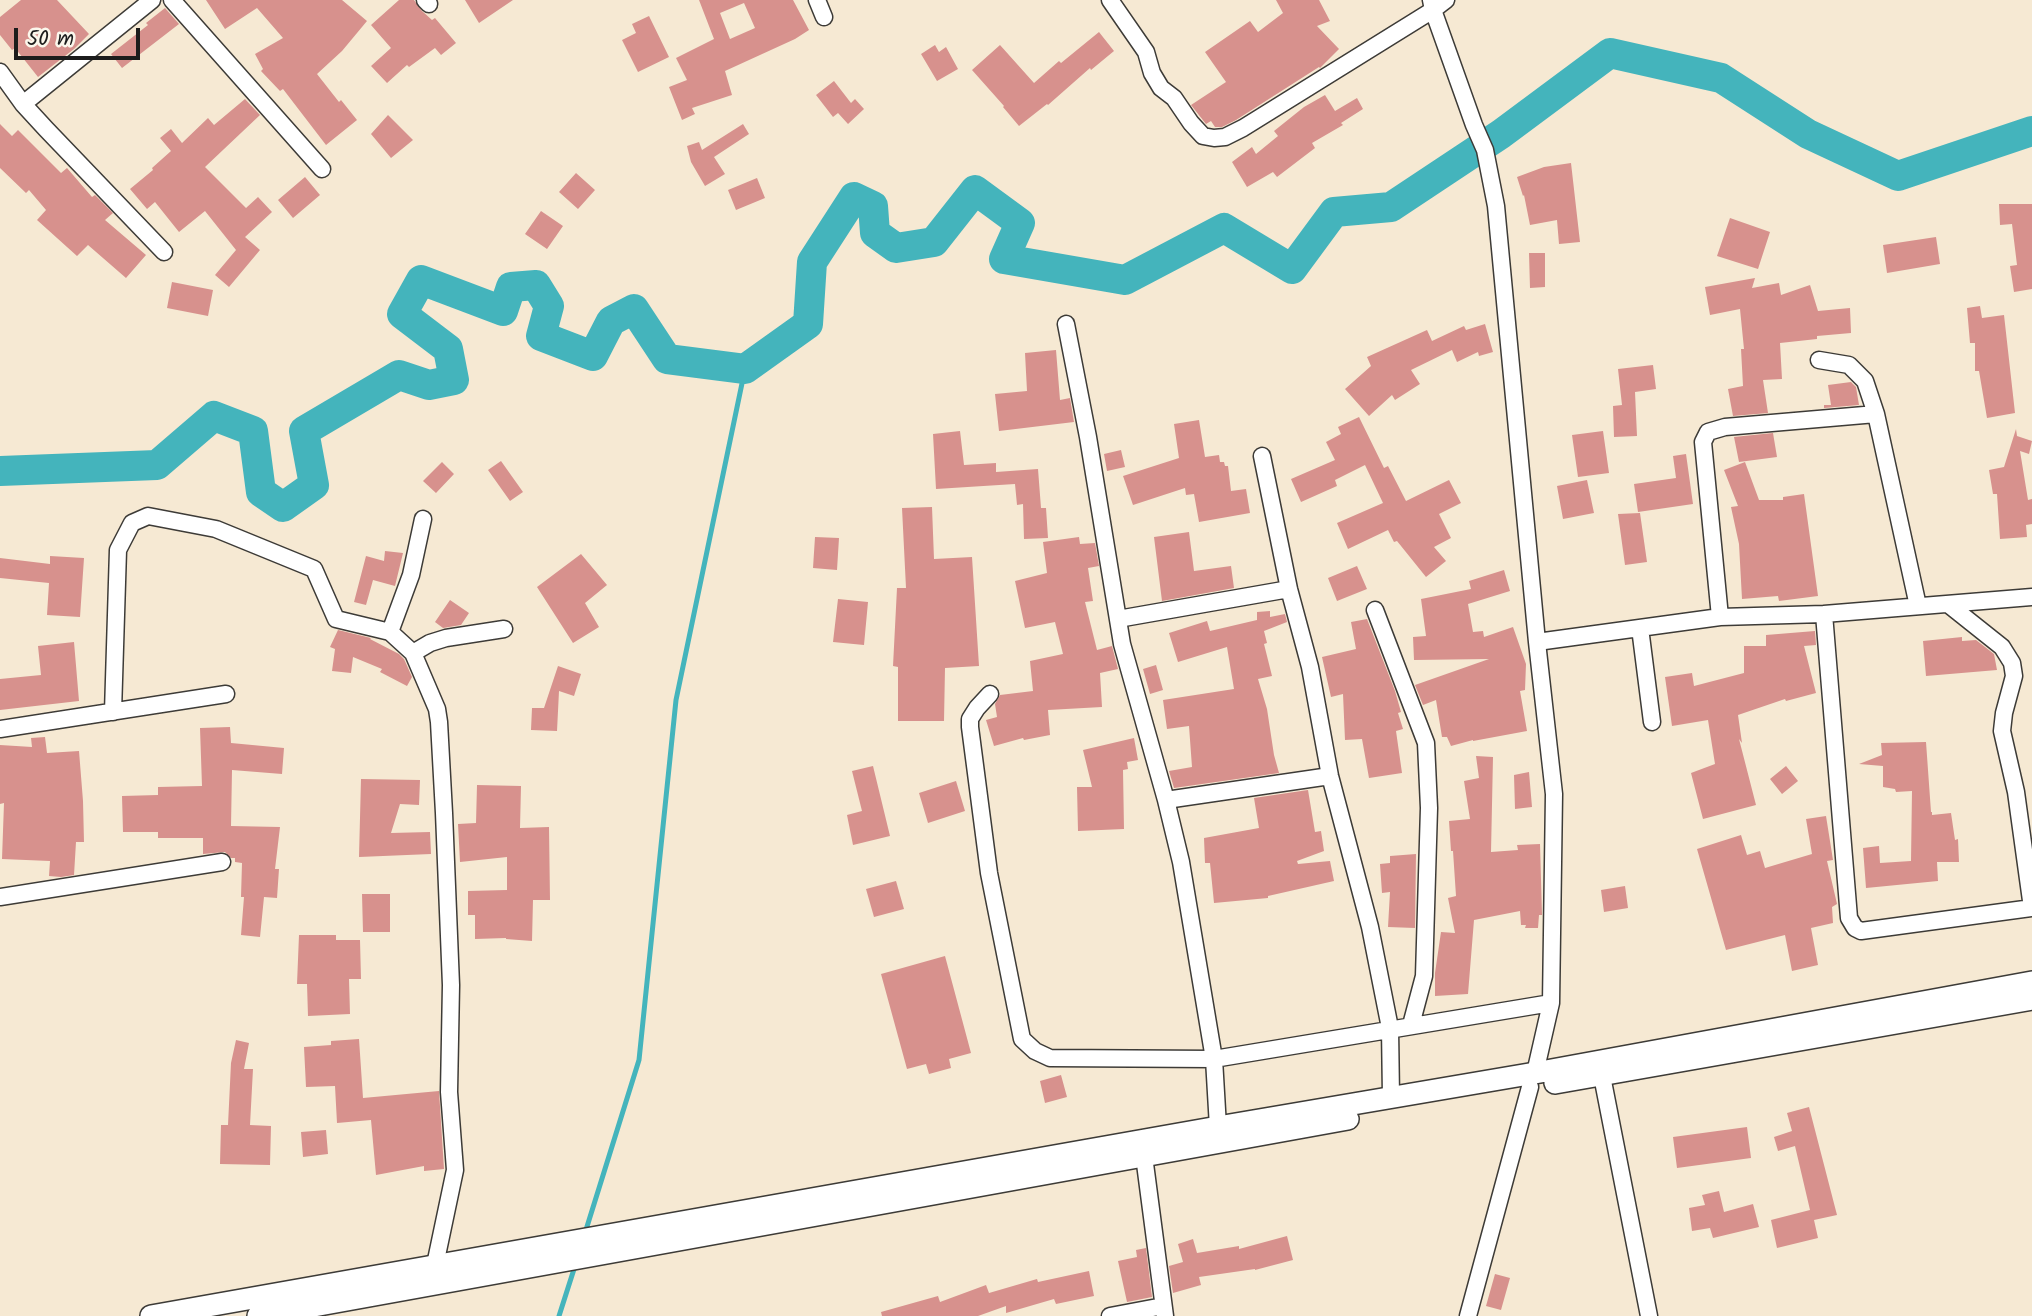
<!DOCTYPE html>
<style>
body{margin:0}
#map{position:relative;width:2032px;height:1316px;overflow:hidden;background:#f6e9d3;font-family:Kalam,sans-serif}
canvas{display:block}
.scale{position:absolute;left:14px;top:28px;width:126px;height:32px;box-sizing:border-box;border:4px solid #1c1c1c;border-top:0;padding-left:9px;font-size:21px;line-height:24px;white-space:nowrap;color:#1c1c1c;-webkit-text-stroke:5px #fbf7ec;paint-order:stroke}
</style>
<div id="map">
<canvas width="2032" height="1316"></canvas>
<div class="scale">50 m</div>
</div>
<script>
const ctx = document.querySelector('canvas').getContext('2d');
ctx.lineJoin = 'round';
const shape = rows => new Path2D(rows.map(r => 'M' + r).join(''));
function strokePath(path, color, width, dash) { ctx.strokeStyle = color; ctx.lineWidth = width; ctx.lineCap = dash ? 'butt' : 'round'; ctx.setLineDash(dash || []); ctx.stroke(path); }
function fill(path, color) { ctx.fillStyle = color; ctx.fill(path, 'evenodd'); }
const stream = shape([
 [585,1233,639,1060,676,700,745,369],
 [559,1316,575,1266]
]);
const river = shape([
 [0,471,157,465,214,416,253,431,261,492,283,507,314,485,304,431,399,375,429,385,454,380,448,349,402,314,421,280,503,311,511,287,536,285,549,306,541,336,593,356,611,321,634,309,667,359,745,369,808,324,812,262,854,197,873,206,875,233,896,248,934,242,975,190,1020,223,1004,259,1125,280,1224,228,1292,269,1334,212,1391,207,1501,134,1610,53,1721,78,1808,134,1898,176,2032,131]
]);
const building = shape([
 [21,0,57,0,89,34,74,49,38,77,15,48,12,50,0,35,0,17],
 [206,0,342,0,367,21,342,51,317,74,339,102,341,100,357,120,326,145,283,89,280,91,261,71,263,69,255,54,283,38,257,8,225,29],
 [399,0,414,0,422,11,432,20,435,18,456,43,441,55,435,48,409,67,407,65,387,83,371,66,391,48,371,25],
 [465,0,513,0,479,23],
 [699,0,793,0,809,30,795,39,725,71,732,95,692,108,695,114,682,120,669,87,687,80,676,58,714,39],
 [744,3,755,28,730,39,720,13],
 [1276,0,1319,0,1330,21,1317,26,1339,49,1320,68,1319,67,1236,120,1222,127,1215,127,1211,121,1206,124,1191,105,1226,82,1205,52,1250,21,1258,32,1283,13],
 [165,8,179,24,122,68,111,54,148,25,146,23],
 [649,16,669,57,638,72,622,40,636,33,632,24],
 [1099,32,1114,51,1091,70,1090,68,1048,105,1047,104,1019,126,1003,107,1004,106,972,70,1000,45,1034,83,1059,61,1061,63],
 [935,45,939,52,946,47,958,69,937,81,921,54],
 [834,81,851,103,855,99,864,109,848,124,838,113,833,117,816,95],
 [1325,95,1335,111,1357,98,1363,109,1341,123,1343,125,1312,143,1315,148,1277,177,1273,172,1247,187,1232,162,1252,147,1256,154,1278,136,1274,131,1304,107],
 [245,99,260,115,205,167,246,208,258,197,272,212,245,237,260,250,229,287,215,275,236,250,205,211,179,232,155,202,147,209,130,189,153,170,152,168,171,151,160,138,171,129,182,143,208,118,214,125],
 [388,115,413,140,391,158,371,134],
 [0,124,12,136,18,130,61,173,67,168,92,197,95,195,113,213,105,220,146,255,126,278,88,245,77,256,37,220,46,210,29,190,26,193,0,168],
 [743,124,749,134,714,157,725,174,705,186,691,162,687,146,699,142,702,150],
 [1571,163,1580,242,1559,244,1557,220,1530,225,1524,195,1523,196,1517,177,1544,167],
 [576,173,595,190,578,209,559,192],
 [305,177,320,195,293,218,278,200],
 [757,178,765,198,736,210,728,190],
 [1999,204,2032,204,2032,289,2014,292,2010,266,2017,265,2012,224,2000,225],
 [541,211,563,226,547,249,525,234],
 [1730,218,1770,232,1758,269,1717,256],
 [1936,237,1940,264,1887,273,1883,245],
 [1529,253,1545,253,1545,287,1530,288],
 [1755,278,1752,288,1779,283,1781,295,1810,285,1818,311,1850,308,1851,333,1817,336,1817,339,1780,343,1782,379,1763,380,1768,413,1733,416,1728,389,1743,386,1741,349,1744,349,1740,309,1710,315,1705,287],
 [172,282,213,290,208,316,167,308],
 [1980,306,1982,318,2004,315,2015,413,1987,418,1979,371,1975,371,1975,343,1970,343,1967,308],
 [1485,324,1493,352,1479,356,1478,352,1457,362,1452,350,1411,370,1420,384,1395,400,1392,395,1369,416,1345,389,1371,366,1367,357,1427,330,1432,341,1464,326,1466,330],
 [1056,350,1060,400,1070,398,1074,422,999,431,995,394,1027,391,1025,353],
 [1653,365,1656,389,1635,392,1637,436,1614,437,1613,406,1622,405,1618,369],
 [1851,382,1856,387,1859,405,1824,408,1824,405,1831,405,1828,385],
 [1359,417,1384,468,1388,466,1406,501,1449,480,1461,503,1439,514,1451,538,1434,547,1446,561,1426,577,1397,541,1394,542,1388,530,1348,549,1337,523,1383,503,1365,465,1335,480,1337,486,1301,502,1291,479,1335,460,1326,442,1341,434,1338,427],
 [1199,420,1205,457,1219,455,1220,462,1224,462,1225,466,1228,466,1231,491,1246,489,1250,513,1199,522,1194,494,1186,495,1185,488,1133,505,1123,476,1179,458,1174,424],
 [2016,429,2017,436,2032,441,2029,454,2020,451,2028,500,2032,499,2032,524,2026,525,2027,537,2000,539,1997,494,1993,494,1989,470,2004,467],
 [960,431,964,465,996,463,996,472,1038,469,1041,508,1046,508,1048,538,1024,539,1023,504,1017,505,1015,484,936,489,933,434],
 [1603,431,1609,473,1578,477,1572,435],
 [1773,433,1777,457,1739,462,1734,437],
 [1121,450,1125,467,1107,471,1104,454],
 [1686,454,1693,504,1638,512,1634,484,1676,478,1673,456],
 [501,461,523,492,510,501,488,470],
 [442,462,454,474,436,493,423,481],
 [1745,462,1759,500,1783,500,1783,497,1804,494,1818,596,1779,601,1778,596,1742,599,1739,544,1731,507,1738,506,1724,470],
 [1587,480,1594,513,1563,519,1557,486],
 [932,507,934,559,972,557,979,666,945,668,944,721,898,721,898,667,893,666,897,588,906,588,902,508],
 [1640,513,1647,562,1625,565,1618,514],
 [1189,532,1194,571,1231,566,1234,588,1162,601,1154,537],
 [815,537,839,538,837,570,813,568],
 [1079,537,1080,544,1095,543,1099,566,1088,568,1093,601,1085,602,1097,650,1112,646,1118,669,1100,673,1102,707,1048,710,1050,735,1024,740,1023,738,994,746,986,720,997,717,995,704,1000,695,1033,691,1030,661,1063,654,1055,622,1025,628,1015,581,1047,573,1043,542],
 [385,551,403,553,395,586,373,580,366,605,354,602,366,556,384,561],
 [581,554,607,585,585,603,599,627,573,643,537,587],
 [50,556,84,558,80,617,47,615,49,583,0,578,0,558,50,564],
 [1357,566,1367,589,1337,601,1328,578],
 [1504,570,1510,591,1468,604,1473,632,1483,631,1484,637,1513,627,1526,664,1525,690,1520,691,1527,731,1473,741,1473,740,1451,746,1447,737,1442,737,1436,700,1423,705,1415,685,1489,659,1414,660,1413,637,1426,636,1421,599,1471,589,1469,581],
 [838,599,868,602,864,645,833,642],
 [450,600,469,613,461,625,443,628,435,622],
 [1270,611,1270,617,1285,614,1287,622,1264,631,1267,643,1264,644,1272,676,1258,679,1267,709,1274,755,1279,773,1174,788,1169,771,1192,767,1189,726,1167,729,1163,700,1234,689,1227,647,1178,662,1169,633,1207,621,1210,631,1257,620,1257,612],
 [1367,619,1395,691,1401,712,1398,713,1403,729,1396,731,1402,773,1369,778,1362,739,1345,740,1343,694,1331,697,1322,657,1356,649,1351,622],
 [338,630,371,638,370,639,399,654,404,659,412,677,407,686,380,672,382,669,353,657,351,673,332,671,335,649,330,647],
 [1815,631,1816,645,1804,646,1816,693,1786,701,1785,699,1738,715,1742,743,1739,739,1756,805,1703,819,1691,773,1715,764,1708,720,1672,726,1665,677,1692,673,1694,686,1744,673,1744,646,1766,646,1766,635],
 [1962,637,1962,641,1976,640,1994,654,1997,670,1926,676,1923,641],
 [74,642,79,701,0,710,0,679,41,675,38,646],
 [1156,665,1163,690,1150,694,1143,669],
 [558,666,581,674,574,696,559,691,557,731,531,730,532,708,544,708],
 [230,727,231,743,284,748,282,774,232,770,231,826,280,827,275,869,279,869,277,898,264,897,260,937,241,935,244,897,241,897,242,863,235,862,235,858,231,858,225,852,203,854,203,838,158,838,158,832,123,832,122,796,158,795,158,787,202,786,200,728],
 [45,737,47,753,79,751,83,801,84,842,76,842,74,875,61,877,49,876,50,861,2,859,4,803,0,804,0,745,32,747,31,738],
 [1134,738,1138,760,1127,762,1128,769,1123,770,1124,829,1078,831,1077,787,1092,787,1083,750],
 [1926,742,1931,812,1932,812,1932,815,1951,813,1955,840,1958,839,1959,862,1937,862,1938,881,1866,888,1863,848,1879,846,1880,863,1911,861,1912,791,1896,792,1895,789,1883,787,1883,766,1859,764,1882,755,1881,743],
 [1476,756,1493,757,1491,852,1518,850,1517,845,1540,844,1542,915,1539,915,1538,928,1525,928,1526,925,1521,925,1520,911,1474,920,1468,994,1435,996,1435,973,1441,932,1455,933,1448,898,1456,896,1453,851,1451,851,1449,821,1470,819,1464,781,1479,778],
 [873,766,890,836,853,845,847,815,862,811,852,771],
 [1786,766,1798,781,1782,794,1770,779],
 [1529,772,1532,807,1515,809,1514,775],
 [361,779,420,780,419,805,400,804,391,833,430,832,431,854,359,857],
 [956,781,965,811,928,823,919,793],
 [477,785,521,786,520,828,549,827,550,900,533,900,532,941,506,939,506,938,475,939,475,915,468,915,468,891,507,890,507,857,460,862,458,824,476,823],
 [1308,790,1315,832,1321,831,1324,851,1297,861,1298,864,1330,861,1334,881,1268,896,1268,898,1214,903,1210,863,1205,863,1204,838,1259,828,1254,798],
 [1826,816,1833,860,1827,861,1837,904,1832,907,1833,923,1811,928,1818,965,1792,971,1785,935,1726,950,1697,849,1741,835,1747,855,1760,851,1765,868,1812,854,1806,819],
 [1416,854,1415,928,1388,927,1390,892,1382,893,1380,864,1390,863,1390,856],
 [896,881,904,909,874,917,866,889],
 [1625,886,1628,908,1604,912,1601,890],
 [362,894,390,894,390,932,363,932],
 [299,935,336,935,336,940,360,940,361,979,349,979,350,1014,308,1016,307,984,297,984],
 [945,956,971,1053,949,1059,951,1068,929,1074,926,1064,907,1069,881,974],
 [359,1039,363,1098,439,1091,444,1169,424,1171,424,1166,376,1175,371,1120,337,1123,335,1086,306,1087,304,1047,331,1045,331,1041],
 [236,1040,249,1043,244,1069,253,1069,250,1125,271,1126,270,1165,220,1164,221,1125,228,1125,231,1063],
 [1061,1075,1067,1097,1045,1103,1040,1081],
 [1809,1107,1837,1215,1814,1220,1818,1238,1777,1248,1771,1220,1810,1210,1795,1146,1778,1151,1774,1137,1792,1131,1787,1113],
 [1747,1127,1751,1158,1677,1168,1673,1137],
 [326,1130,328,1154,303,1157,301,1132],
 [1719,1191,1724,1212,1753,1204,1759,1227,1713,1238,1710,1228,1692,1231,1689,1208,1705,1205,1702,1195],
 [1287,1236,1293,1260,1255,1270,1255,1269,1199,1277,1201,1285,1173,1293,1169,1266,1183,1262,1178,1244,1193,1239,1197,1253,1239,1246,1239,1249],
 [1146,1248,1152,1297,1127,1302,1118,1261,1137,1257,1136,1250],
 [1089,1271,1094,1296,1056,1304,1054,1299,1006,1313,1006,1306,978,1316,882,1316,881,1312,938,1296,940,1302,986,1285,989,1293,1037,1279,1038,1282],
 [1495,1274,1510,1278,1501,1310,1486,1306]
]);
const minor = shape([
 [172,0,322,169],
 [425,0,429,4],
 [817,0,824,17],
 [1110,0,1146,52,1152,73,1161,88,1174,98,1191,123,1203,136,1214,138,1225,137,1243,128,1433,10,1446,0],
 [1431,0,1433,10,1474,125,1485,150,1496,206,1537,642,1554,794,1551,1003,1535,1073],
 [0,72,23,104,46,129,164,252],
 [23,104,152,0],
 [1066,324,1088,437,1122,644,1166,800,1181,862,1214,1059,1218,1127],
 [1819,360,1849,365,1865,381,1876,414,1918,606],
 [1262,456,1289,589,1310,667,1330,776,1370,927,1390,1028,1391,1097],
 [423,519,411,575,390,632,413,653,437,709,439,722,444,813,451,985,449,1092,455,1170,435,1265],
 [1948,604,2002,647,2012,663,2014,676,2004,713,2002,731,2016,792,2032,908],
 [1375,610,1426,743,1429,808,1424,976,1411,1025],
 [1824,614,1849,918,1855,928,1861,931,2032,908],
 [1720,617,1703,442,1708,432,1725,427,1876,414],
 [1118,619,1289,589],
 [1640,628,1652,722],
 [1537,642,1720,617,1824,614,2032,597],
 [413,653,430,643,446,638,504,629],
 [990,694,977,708,970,719,970,727,989,873,1022,1039,1035,1051,1050,1058,1214,1059,1551,1003],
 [113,712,118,550,132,523,148,516,216,529,314,569,336,619,390,632],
 [0,729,226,694],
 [1166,800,1330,776],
 [0,897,222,862],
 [1602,1076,1649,1316],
 [1144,1156,1165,1316],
 [1110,1316,1163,1306],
 [1468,1316,1530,1087]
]);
const major = shape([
 [1555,1083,2032,999],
 [151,1316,1218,1127,1535,1073,2032,982],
 [258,1316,1348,1119]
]);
strokePath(stream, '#44b4bc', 5);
strokePath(river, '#44b4bc', 30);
fill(building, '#d7918d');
strokePath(minor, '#3d3b37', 19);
strokePath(major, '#3d3b37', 24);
strokePath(minor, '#fff', 16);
strokePath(major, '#fff', 21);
</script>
